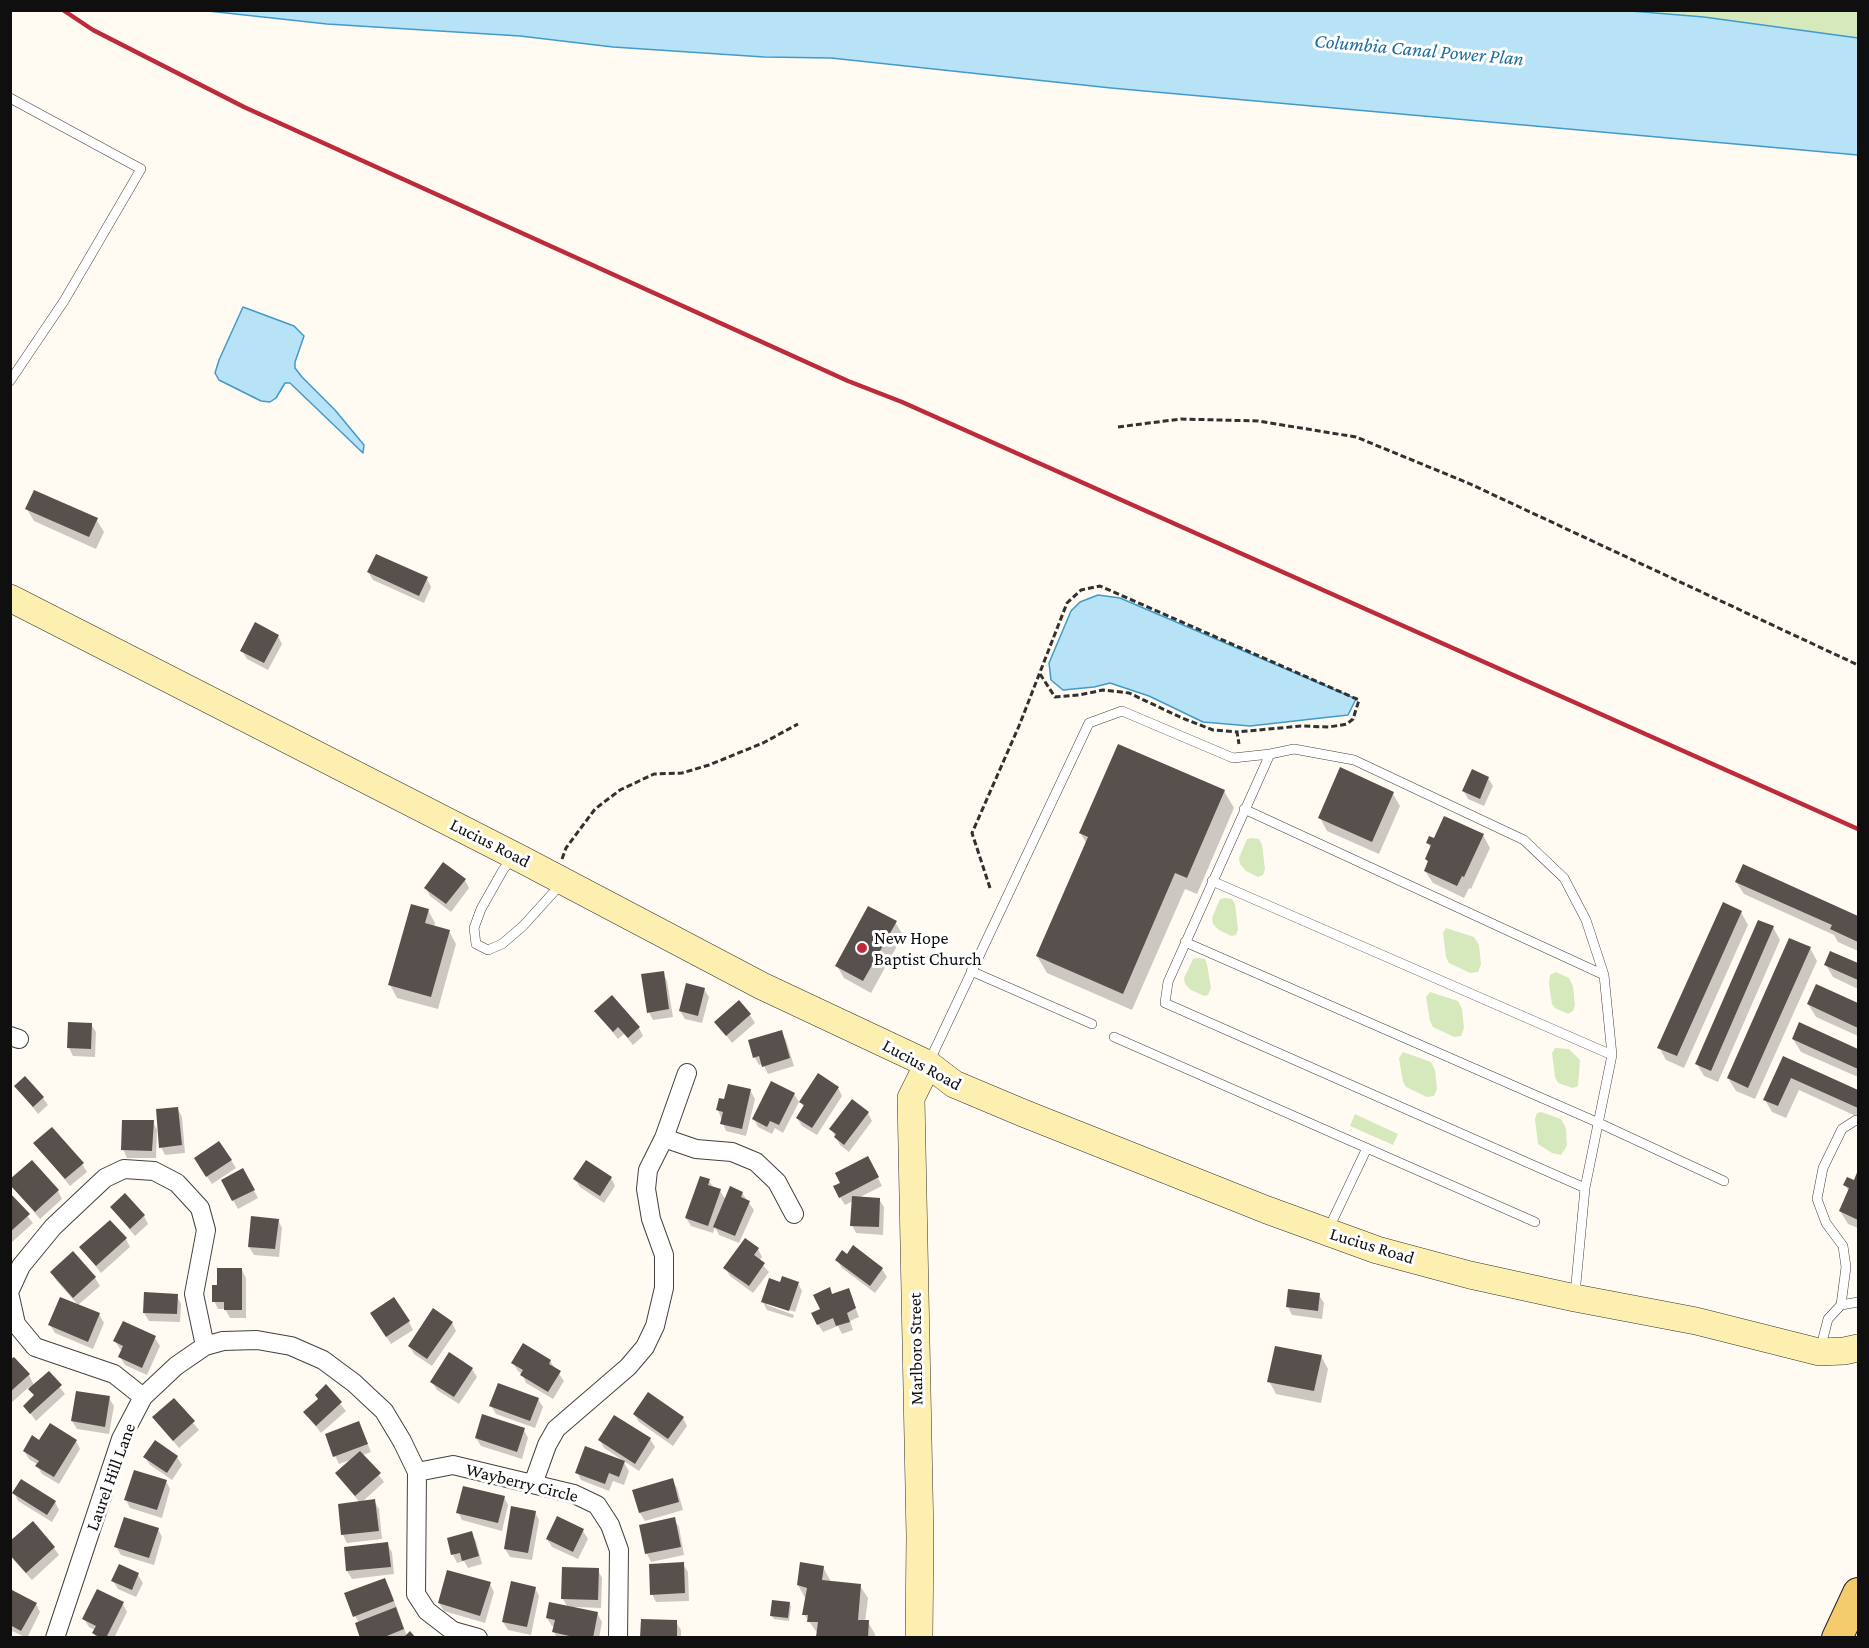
<!DOCTYPE html>
<style>
body{margin:0}
#map{position:relative;width:1869px;height:1648px;overflow:hidden;background:#fffbf2;font-family:"Crimson Pro",serif}
canvas{display:block}
.frame{position:absolute;inset:0;border:12px solid #0f0f0f;pointer-events:none}
</style>
<div id="map">
<canvas width="1869" height="1648"></canvas>
<div class="frame"></div>
</div>
<script>
const ctx = document.querySelector('canvas').getContext('2d');
ctx.lineJoin = 'round';
function fill(path, color) { ctx.fillStyle = color; ctx.fill(path, 'evenodd'); }
const shape = rows => new Path2D(rows.map(r => 'M' + r).join(''));
function strokePath(path, color, width, dash) { ctx.strokeStyle = color; ctx.lineWidth = width; ctx.lineCap = dash ? 'butt' : 'round'; ctx.setLineDash(dash || []); ctx.stroke(path); }
function write(font, color, halo, rows, align = 'center') {
  ctx.font = font + ' "Crimson Pro",serif'; ctx.lineWidth = 6; ctx.setLineDash([]); ctx.textBaseline = 'middle'; ctx.strokeStyle = halo; ctx.fillStyle = color; for (const [text, x, y, turn = 0] of rows) {
    ctx.save(); ctx.translate(x, y); ctx.rotate((+turn || 0) * Math.PI / 180); ctx.textAlign = isNaN(turn) ? turn : align; if (halo) ctx.strokeText(text, 0, 0); ctx.fillText(text, 0, 0); ctx.restore();
  }
}
const green = shape([
 [1631,11,1858,11,1858,38,1704,17],
 [1252,838,1259,839,1262,845,1265,869,1263,875,1258,877,1246,871,1240,864,1239,858,1247,839],
 [1225,898,1232,899,1235,904,1238,929,1236,935,1231,936,1219,930,1213,924,1212,918,1220,899],
 [1446,928,1474,937,1479,945,1481,964,1478,972,1470,973,1449,963,1446,957,1443,933],
 [1198,958,1205,959,1207,964,1211,988,1208,995,1204,996,1191,990,1185,984,1184,978,1193,959],
 [1556,972,1569,978,1573,986,1575,1006,1573,1011,1568,1014,1555,1008,1552,1004,1549,984,1550,975],
 [1430,992,1458,1001,1462,1009,1464,1028,1461,1036,1454,1037,1433,1027,1430,1021,1426,997],
 [1555,1048,1569,1049,1580,1060,1578,1086,1573,1088,1558,1083,1555,1077,1552,1053],
 [1403,1052,1431,1062,1435,1070,1437,1089,1434,1096,1427,1097,1406,1087,1403,1082,1399,1058],
 [1541,1112,1561,1119,1566,1128,1567,1146,1561,1155,1552,1153,1538,1144,1535,1119,1537,1113],
 [1355,1114,1398,1134,1393,1145,1350,1126]
]);
const water = shape([
 [208,11,1631,11,1704,17,1858,38,1858,155,1111,88,831,58,764,57,613,47,520,36,327,24,208,11],
 [243,307,294,326,304,336,295,362,295,368,302,377,335,410,364,445,363,453,290,383,285,383,276,398,270,402,261,401,219,380,215,373,219,360,243,307],
 [1098,595,1120,598,1356,699,1348,715,1250,726,1203,722,1149,696,1110,683,1094,687,1063,690,1051,680,1049,663,1071,611,1080,602,1098,595]
]);
const shadow = shape([
 [27,509,96,519,104,532,96,549,34,521],
 [368,572,427,579,431,587,424,603,373,580],
 [278,636,282,644,268,670,247,659,242,651],
 [1488,778,1493,786,1484,806,1468,799,1463,790],
 [1224,791,1234,808,1197,894,1185,889,1132,1010,1047,973,1037,956,1087,844,1080,833],
 [1393,794,1400,806,1379,854,1327,831,1320,818],
 [1483,835,1490,848,1471,889,1469,888,1464,898,1433,883,1425,871,1429,863,1426,859,1431,849,1428,843],
 [1743,866,1858,918,1858,951,1838,942,1834,935,1744,894,1736,882],
 [465,880,469,888,451,912,430,896,426,888],
 [428,910,435,923,434,927,449,931,456,944,438,1009,397,998,390,985],
 [1741,912,1748,925,1684,1068,1666,1060,1659,1047],
 [895,922,903,935,871,993,844,978,837,966],
 [1773,927,1780,940,1718,1082,1704,1076,1697,1064],
 [1810,948,1817,961,1755,1099,1736,1091,1728,1078],
 [1831,953,1858,965,1858,989,1833,977,1826,965],
 [663,973,667,981,673,1017,653,1020,649,1012],
 [1817,986,1858,1005,1858,1036,1816,1017,1808,1004],
 [704,989,709,997,702,1023,685,1019,680,1011],
 [596,1011,639,1028,643,1036,633,1045,624,1034,618,1039],
 [750,1015,755,1023,732,1043,716,1022],
 [91,1024,96,1032,95,1057,73,1056,69,1048],
 [1800,1024,1858,1051,1858,1077,1801,1052,1793,1039],
 [781,1032,786,1040,794,1066,768,1074,763,1064,759,1065,755,1058,750,1041],
 [1784,1058,1858,1092,1858,1117,1799,1090,1786,1118,1772,1112,1765,1100],
 [16,1086,43,1098,48,1105,38,1114],
 [838,1088,842,1096,817,1135,802,1126,797,1118,804,1108,801,1102],
 [750,1090,755,1099,746,1136,726,1131,718,1110,726,1101],
 [794,1094,799,1102,783,1133,775,1128,772,1134,758,1127,754,1119],
 [178,1109,182,1117,185,1153,165,1155,161,1147],
 [868,1113,872,1121,849,1152,840,1145,831,1129],
 [153,1122,157,1130,156,1158,127,1158,123,1149],
 [35,1143,82,1164,87,1172,70,1186],
 [231,1160,236,1168,212,1184,200,1166],
 [31,1162,58,1191,62,1199,40,1219,10,1184],
 [872,1166,882,1186,858,1198,879,1199,884,1207,883,1235,856,1233,852,1225,853,1201,845,1205,840,1197],
 [243,1170,258,1198,238,1209,223,1181],
 [1858,1174,1858,1228,1848,1224,1840,1211,1849,1192,1845,1185,1855,1182],
 [611,1178,615,1186,604,1203,580,1187,575,1179],
 [709,1181,714,1188,720,1191,726,1200,742,1193,754,1210,739,1243,719,1235,715,1227,713,1233,691,1226,686,1218],
 [10,1195,33,1223,11,1243,10,1242],
 [111,1207,144,1216,148,1224,135,1236],
 [278,1220,282,1228,279,1257,254,1255,249,1247],
 [126,1239,130,1247,101,1273,81,1248],
 [758,1249,762,1257,759,1261,769,1272,753,1293,730,1276,725,1268],
 [837,1260,882,1269,887,1277,875,1293,842,1268],
 [242,1270,246,1278,246,1318,230,1318,225,1309,218,1309,214,1301,218,1286],
 [51,1272,95,1278,100,1286,78,1305,56,1280],
 [798,1283,802,1291,795,1312,767,1302,767,1305,794,1315,793,1318,767,1310,763,1302,781,1284],
 [848,1290,859,1317,850,1321,853,1330,842,1334,838,1326,823,1332,818,1324,822,1309],
 [1319,1295,1324,1303,1322,1319,1292,1315,1288,1307],
 [177,1296,181,1304,180,1322,149,1321,144,1313],
 [99,1314,104,1323,93,1349,55,1333,50,1325],
 [376,1321,409,1322,413,1330,391,1344],
 [124,1323,155,1338,160,1346,147,1375,125,1365,120,1357,123,1351,120,1349,115,1341],
 [452,1323,456,1331,432,1366,414,1354,409,1346],
 [1321,1356,1328,1369,1321,1403,1276,1394,1269,1381],
 [14,1359,29,1375,34,1385,48,1373,65,1394,36,1421,25,1406,35,1397,29,1387,10,1404,10,1362],
 [550,1361,564,1381,553,1399,526,1383,522,1374,518,1371,513,1363],
 [472,1369,477,1377,459,1404,437,1390,432,1382],
 [326,1386,346,1411,321,1433,305,1412,319,1400],
 [109,1398,114,1406,109,1434,77,1429,72,1421],
 [538,1399,543,1407,535,1428,496,1414,491,1406],
 [174,1400,199,1430,179,1448,154,1418],
 [634,1414,683,1418,687,1426,673,1446,639,1422],
 [359,1423,371,1452,363,1455,384,1482,361,1503,374,1501,379,1509,382,1539,347,1543,343,1535,339,1505,360,1503,337,1474,353,1459,339,1464,335,1456],
 [524,1430,528,1438,522,1459,481,1446,476,1438],
 [650,1439,655,1447,639,1471,604,1448,600,1440],
 [76,1441,80,1449,59,1484,42,1474,37,1466,38,1465,29,1459,24,1451,40,1442],
 [145,1457,177,1457,182,1465,172,1480,150,1465],
 [623,1461,629,1471,624,1485,613,1481,609,1491,581,1480,577,1472],
 [672,1480,677,1488,683,1510,645,1521,640,1513,634,1491],
 [166,1481,170,1489,162,1518,130,1508,126,1500],
 [14,1493,55,1502,59,1510,52,1522,18,1501],
 [504,1497,508,1505,502,1531,462,1520,458,1512],
 [535,1512,539,1520,532,1560,510,1557,505,1549],
 [557,1518,583,1531,588,1539,578,1559,552,1547,547,1539],
 [674,1519,679,1527,684,1555,651,1562,647,1554,641,1526],
 [158,1529,162,1537,154,1565,121,1555,116,1547],
 [471,1533,476,1541,482,1564,468,1568,464,1561,457,1563,453,1555],
 [10,1543,54,1548,59,1555,32,1580,10,1556],
 [387,1544,392,1552,394,1574,352,1579,347,1571,345,1549],
 [683,1564,688,1572,689,1601,656,1602,652,1594],
 [823,1567,830,1580,830,1582,860,1586,868,1598,865,1622,868,1622,875,1634,875,1638,818,1638,818,1634,804,1614,805,1598,798,1585],
 [598,1570,602,1578,601,1608,575,1607,575,1609,597,1613,602,1622,599,1638,557,1638,554,1632,555,1626,552,1626,547,1618,568,1608,563,1599],
 [138,1575,143,1583,136,1597,118,1589,113,1581],
 [490,1584,494,1592,485,1623,444,1611,439,1603],
 [389,1587,407,1636,414,1638,362,1638,359,1623,355,1616],
 [535,1588,539,1596,531,1635,508,1630,503,1622],
 [10,1590,36,1604,40,1612,27,1638,10,1630],
 [789,1603,791,1607,789,1621,774,1619,772,1616],
 [123,1604,127,1612,114,1638,96,1638,94,1633,95,1630,89,1627,84,1619],
 [676,1622,681,1630,681,1638,642,1638]
]);
const building = shape([
 [34,490,98,518,89,537,25,509],
 [376,554,428,577,419,596,367,572],
 [255,622,279,635,264,663,240,651],
 [1118,744,1225,790,1187,878,1175,873,1123,994,1036,956,1088,837,1079,833],
 [1340,767,1394,792,1372,842,1318,818],
 [1472,769,1489,777,1480,799,1462,791],
 [1444,816,1484,834,1464,877,1462,876,1457,886,1424,871,1428,861,1425,859,1431,845,1426,843,1429,836,1434,838],
 [443,862,466,879,446,904,424,888],
 [1743,864,1858,916,1858,942,1830,929,1832,925,1735,882],
 [1723,902,1742,911,1677,1056,1657,1048],
 [411,904,429,909,425,923,450,930,431,997,388,985],
 [868,906,897,921,863,981,835,966],
 [1758,920,1774,926,1711,1071,1695,1064],
 [1789,938,1811,947,1748,1088,1727,1078],
 [1830,951,1858,963,1858,980,1824,965],
 [664,971,669,1009,647,1013,641,974],
 [686,983,705,988,698,1016,679,1011],
 [1816,984,1858,1003,1858,1028,1807,1004],
 [612,995,640,1027,628,1038,618,1027,613,1032,594,1011],
 [739,1000,751,1014,726,1036,714,1022],
 [68,1022,92,1023,91,1049,67,1048],
 [1799,1022,1858,1049,1858,1069,1792,1039],
 [782,1030,790,1058,762,1067,759,1056,753,1058,748,1040],
 [1783,1056,1858,1090,1858,1108,1791,1078,1778,1106,1763,1100],
 [818,1073,839,1087,812,1128,796,1118,804,1105,799,1102],
 [25,1076,44,1097,33,1107,14,1086],
 [771,1081,795,1093,779,1125,770,1121,767,1127,752,1119],
 [728,1084,751,1089,742,1129,720,1124,723,1112,716,1110,719,1098,724,1099],
 [852,1099,869,1112,844,1145,834,1137,836,1134,829,1129],
 [178,1107,182,1145,159,1148,156,1109],
 [122,1120,154,1120,152,1151,121,1150],
 [52,1127,84,1163,65,1179,33,1143],
 [219,1141,232,1160,206,1177,194,1158],
 [868,1156,879,1177,839,1198,833,1186,840,1183,835,1173],
 [32,1160,59,1190,35,1212,10,1185,10,1179],
 [586,1160,612,1177,600,1196,573,1179],
 [243,1168,255,1190,232,1201,221,1180],
 [1858,1170,1858,1220,1839,1211,1849,1188,1843,1185,1847,1177,1854,1180],
 [700,1176,710,1179,708,1185,721,1189,708,1226,685,1218],
 [730,1186,743,1192,741,1197,750,1201,735,1236,713,1227],
 [10,1193,30,1214,10,1232],
 [125,1193,145,1215,130,1229,110,1207],
 [852,1196,880,1198,879,1227,850,1226],
 [251,1216,279,1219,275,1249,248,1247],
 [110,1220,127,1238,96,1266,79,1247],
 [745,1238,759,1248,754,1255,765,1263,749,1286,723,1268],
 [853,1245,883,1268,870,1286,835,1260,842,1250,847,1254],
 [73,1251,96,1277,73,1298,50,1272],
 [217,1268,242,1268,242,1310,224,1310,224,1302,212,1302,212,1285,217,1285],
 [782,1276,799,1282,789,1311,761,1302,769,1278,780,1282],
 [830,1287,832,1294,849,1288,856,1308,847,1313,850,1322,836,1326,833,1318,817,1325,811,1313,820,1309,813,1295],
 [1288,1289,1320,1293,1318,1311,1286,1307],
 [144,1292,178,1294,177,1314,143,1313],
 [60,1297,100,1313,88,1342,48,1325],
 [394,1297,410,1321,386,1337,370,1313],
 [433,1308,453,1322,427,1359,408,1346],
 [123,1321,156,1336,142,1368,118,1357,123,1346,113,1341],
 [523,1343,551,1360,549,1364,561,1371,548,1392,520,1375,523,1370,511,1363],
 [1275,1346,1322,1355,1314,1391,1267,1382],
 [449,1352,473,1368,454,1397,430,1382],
 [14,1357,30,1374,10,1392,10,1360],
 [49,1371,62,1385,30,1414,23,1406,34,1395,28,1389],
 [498,1383,539,1398,530,1421,489,1406],
 [326,1384,342,1402,316,1426,303,1412,318,1399,315,1395],
 [76,1391,110,1396,105,1427,71,1421],
 [648,1392,684,1417,668,1439,633,1414],
 [174,1398,195,1421,173,1441,152,1417],
 [482,1414,525,1428,517,1452,475,1438],
 [614,1415,651,1438,635,1464,598,1440],
 [359,1421,368,1444,333,1457,325,1434],
 [50,1423,77,1440,54,1477,35,1466,39,1461,23,1451,32,1435,39,1440],
 [155,1440,178,1456,167,1473,143,1457],
 [585,1446,625,1461,619,1477,609,1473,605,1484,575,1473],
 [360,1451,381,1473,355,1496,335,1473],
 [134,1470,167,1480,157,1510,124,1500],
 [673,1478,679,1502,639,1513,632,1490],
 [21,1479,56,1501,47,1515,12,1493],
 [463,1486,505,1496,498,1523,456,1513],
 [375,1499,379,1531,341,1535,338,1504],
 [511,1506,536,1511,528,1553,504,1549],
 [557,1516,584,1529,573,1552,546,1539],
 [124,1517,159,1528,149,1558,114,1547],
 [675,1517,681,1547,645,1554,639,1525],
 [33,1521,55,1547,26,1573,10,1555,10,1541],
 [472,1531,479,1556,462,1561,460,1553,451,1555,447,1538],
 [388,1542,391,1567,346,1571,344,1547],
 [684,1562,685,1593,650,1595,649,1564],
 [800,1562,824,1566,822,1580,861,1584,858,1620,869,1620,868,1638,816,1637,818,1622,807,1622,808,1615,802,1615,807,1588,797,1585],
 [119,1564,139,1573,132,1590,111,1581],
 [562,1567,599,1568,598,1600,561,1599],
 [447,1570,491,1582,480,1616,438,1603],
 [385,1578,394,1601,353,1617,344,1593],
 [511,1581,536,1587,527,1627,502,1622],
 [10,1589,37,1603,21,1631,10,1625],
 [97,1589,124,1602,106,1638,101,1638,92,1633,96,1626,82,1619],
 [772,1600,790,1602,788,1618,770,1616],
 [549,1602,598,1612,593,1638,578,1638,552,1632,555,1620,546,1618],
 [396,1607,404,1629,382,1638,360,1638,355,1623],
 [641,1619,677,1620,677,1638,640,1638],
 [410,1631,416,1638,403,1638]
]);
const path = shape([
 [1118,427,1181,419,1258,421,1356,437,1468,483,1858,665],
 [1040,674,1055,697,1079,695,1103,690,1129,693,1182,718,1213,730,1237,732],
 [562,859,566,848,595,809,620,790,654,774,682,773,709,765,763,743,798,724],
 [990,888,972,833,1019,726,1067,603,1081,590,1100,586,1359,700,1353,719,1347,724,1329,727,1301,726,1237,732,1239,744]
]);
const lane = shape([
 [10,98,141,169,64,301,10,381],
 [1270,754,1168,982,1165,1003,1585,1188],
 [1244,809,1604,975],
 [513,857,503,870,481,909,474,928,476,944,488,950,502,944,523,926,562,883],
 [1212,881,1612,1055],
 [1185,942,1599,1123,1724,1181],
 [971,971,1092,1024],
 [1114,1037,1535,1222],
 [929,1062,1089,723,1122,711,1233,758,1270,754,1294,749,1354,760,1524,840,1564,878,1586,920,1604,975,1612,1055,1585,1188,1575,1294],
 [1328,1230,1367,1148],
 [1841,1305,1846,1267,1843,1246,1826,1223,1817,1199,1823,1168,1842,1129,1856,1120,1858,1121],
 [1820,1350,1828,1319,1841,1305,1858,1302]
]);
const street = shape([
 [10,1036,19,1039],
 [664,1138,696,1149,732,1152,756,1162,777,1182,794,1214],
 [10,1290,21,1266,53,1227,105,1178,124,1169,154,1171,177,1183,200,1208,206,1230,194,1294,205,1346],
 [10,1297,16,1324,35,1347,114,1374,143,1397],
 [417,1472,453,1465,574,1494,597,1505,610,1525,619,1550,618,1638],
 [533,1484,547,1445,556,1429,628,1367,645,1347,655,1326,664,1288,664,1255,651,1219,646,1189,648,1170,664,1138,687,1073],
 [55,1638,121,1439,143,1397,176,1366,205,1346,223,1341,257,1340,291,1346,323,1360,354,1383,384,1411,402,1441,417,1472,416,1594,427,1611,453,1631,478,1638]
]);
const secondary = shape([
 [10,598,523,860,762,986,928,1064,954,1084,1023,1113,1267,1210,1377,1250,1470,1275,1575,1298,1696,1321,1819,1352,1844,1351,1858,1348],
 [919,1638,920,1536,911,1098,928,1064]
]);
const primary = shape([
 [1837,1638,1858,1593]
]);
const rail = shape([
 [63,10,93,30,244,107,848,381,902,402,1858,829]
]);
const markers = [
 [862,948,6,"#bd2a3a"]
];
const streetNames = [
 ["Lucius Road",490,843,27],
 ["Lucius Road",922,1065,29],
 ["Lucius Road",1372,1246,17],
 ["Marlboro Street",916,1349,-91],
 ["Laurel Hill Lane",111,1477,-70],
 ["Wayberry Circle",522,1483,14]
];
const poiNames = [
 ["New Hope",874,938],
 ["Baptist Church",874,959]
];
const waterNames = [
 ["Columbia Canal Power Plan",1419,50,5]
];
fill(green, '#d6e9bc');
fill(water, '#b8e2f5');
strokePath(water, '#419bca', 1.5);
fill(shadow, '#0003');
fill(building, '#58504c');
strokePath(lane, '#424242', 10);
strokePath(street, '#424242', 20);
strokePath(secondary, '#313131', 28);
strokePath(primary, '#202020', 32);
strokePath(path, '#313131', 3, [6, 3]);
strokePath(lane, '#fff', 9);
strokePath(street, '#fff', 18);
strokePath(secondary, '#fcefb0', 27);
strokePath(primary, '#f4cb6d', 30);
strokePath(rail, '#bd2a3a', 4.5);
for (const [x, y, r, color] of markers) { const dot = new Path2D(); dot.arc(x, y, r, 0, 2 * Math.PI); ctx.fillStyle = color; ctx.fill(dot); strokePath(dot, '#fff', 2); }
write('18px', '#0f0f0f', '#fff', streetNames);
write('18px', '#0f0f0f', '#fff', poiNames, 'left');
write('italic 20px', '#1b6d9f', '#fff', waterNames);
</script>
